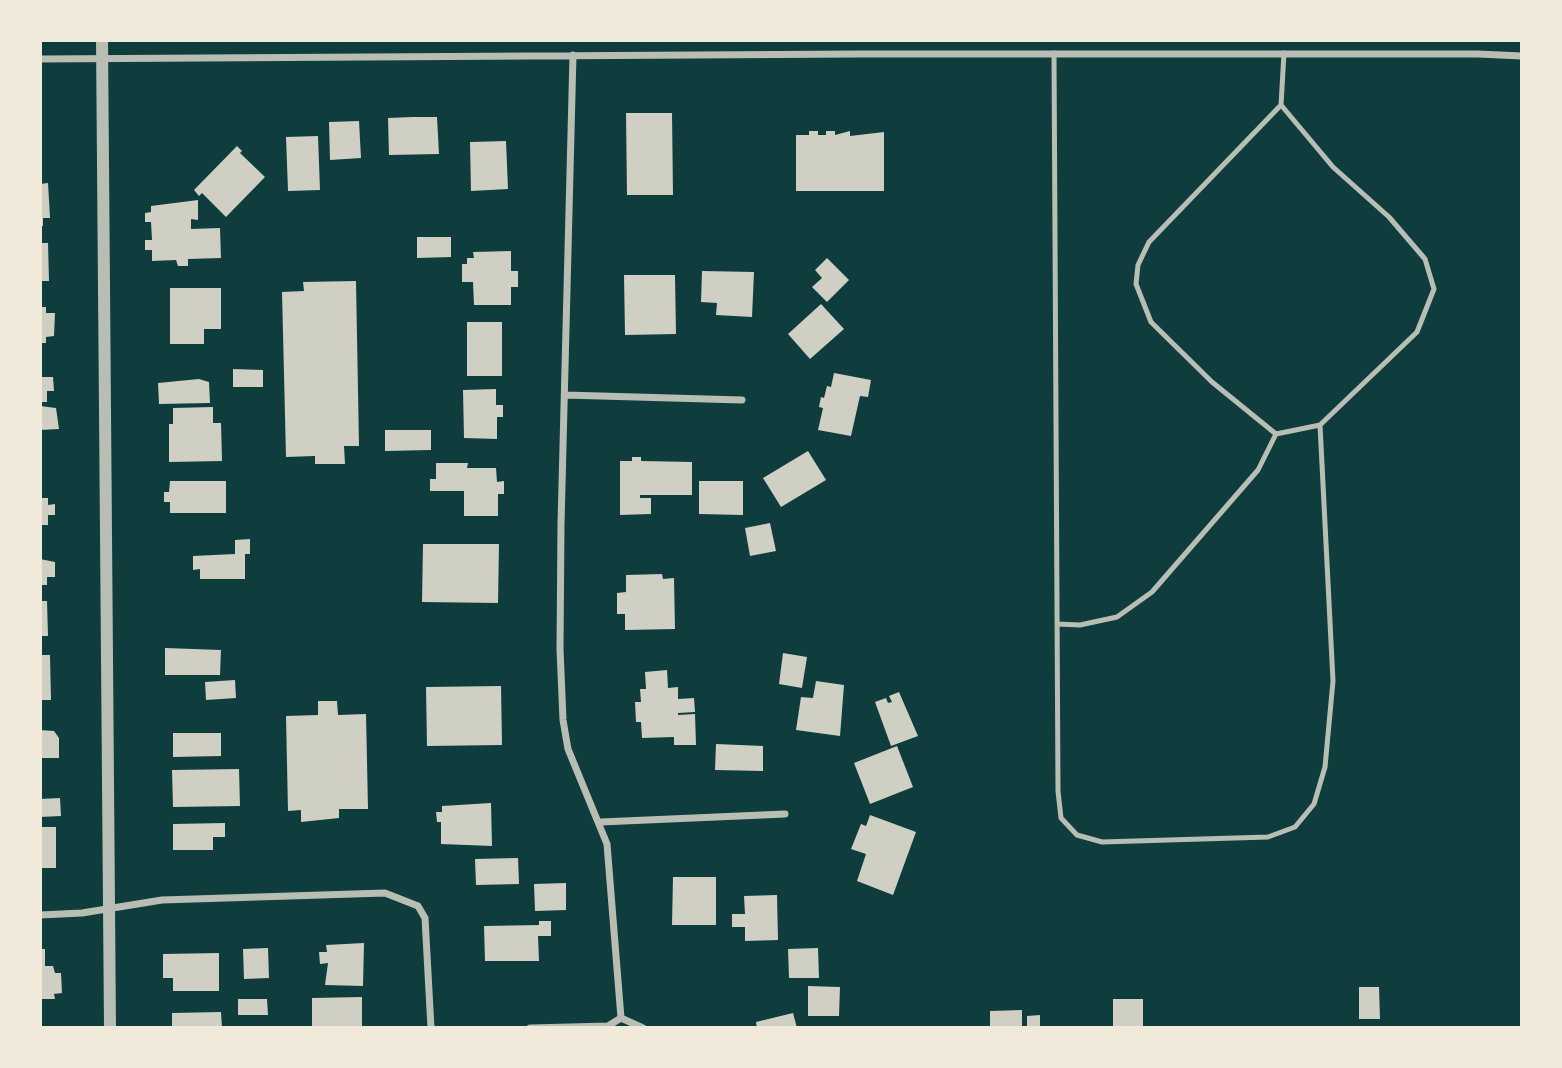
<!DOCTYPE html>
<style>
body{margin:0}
#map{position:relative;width:1562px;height:1068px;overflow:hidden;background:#0f3d3e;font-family:"Space Grotesk",sans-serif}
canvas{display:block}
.frame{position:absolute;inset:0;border:42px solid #f1e9da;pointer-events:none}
</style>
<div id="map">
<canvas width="1562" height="1068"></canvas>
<div class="frame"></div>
</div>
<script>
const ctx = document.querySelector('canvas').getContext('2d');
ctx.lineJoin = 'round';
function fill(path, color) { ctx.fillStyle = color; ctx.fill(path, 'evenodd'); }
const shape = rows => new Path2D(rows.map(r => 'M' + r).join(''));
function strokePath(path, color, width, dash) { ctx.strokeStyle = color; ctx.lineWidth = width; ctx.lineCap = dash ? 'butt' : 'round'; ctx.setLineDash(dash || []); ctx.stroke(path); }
const building = shape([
 [626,113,672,113,673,195,627,195],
 [413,117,437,117,439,154,389,155,388,118],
 [359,121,361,158,330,160,329,122],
 [809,131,818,131,818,135,826,135,826,131,835,131,835,135,850,131,850,136,884,132,884,191,796,191,796,135,809,135],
 [318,136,320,190,288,191,286,137],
 [506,141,508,189,471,191,470,142],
 [237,146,242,151,240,153,265,177,226,217,202,193,199,196,194,190],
 [48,183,50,218,43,218,43,226,40,226,40,184],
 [198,200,198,220,191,219,191,229,220,228,221,258,188,259,188,266,178,266,176,260,152,261,152,250,145,250,145,240,152,240,151,222,145,222,145,213,151,212,151,206],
 [417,237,451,237,451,257,417,258],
 [40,243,48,243,49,281,40,281],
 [511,251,511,271,518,271,518,287,511,287,511,305,474,305,473,282,462,282,462,264,467,264,467,258,474,258,473,252],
 [827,258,849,280,827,302,812,287,822,278,815,270],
 [702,271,754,272,752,317,716,315,717,303,701,302],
 [624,275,675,275,676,334,625,335],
 [356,281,359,446,344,446,345,464,315,464,315,456,286,457,282,292,304,291,303,282],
 [170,288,221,288,221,329,204,329,204,344,170,344],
 [821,304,844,329,810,359,788,334],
 [40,307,46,307,46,313,55,313,54,336,46,337,46,343,40,343],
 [467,322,502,322,502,376,467,376],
 [233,369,263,370,263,387,233,387],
 [834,373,871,380,868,397,860,396,851,436,818,430,823,408,819,407,821,397,824,398,827,386,831,387],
 [40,377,53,377,54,391,47,391,47,402,40,402],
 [199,379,209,382,210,403,159,404,158,383],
 [496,389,496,405,503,405,503,417,497,417,497,439,464,438,463,390],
 [40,406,56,408,59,429,40,430],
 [213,407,213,423,221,423,222,461,169,462,169,424,173,424,173,408],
 [385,430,431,430,431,450,385,451],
 [808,451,826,480,781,507,763,478],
 [632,457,641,457,641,461,692,462,692,495,640,495,640,498,651,498,651,514,620,515,620,461,632,461],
 [436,463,468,463,467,468,496,468,497,482,504,481,504,494,498,494,498,516,464,516,464,491,430,491,430,479,436,479],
 [170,481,226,481,226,513,170,513,170,502,164,502,164,492,169,492],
 [699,481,743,481,743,515,699,514],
 [40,498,48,498,48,505,55,504,55,515,48,515,48,525,40,525],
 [770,523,776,551,750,556,745,528],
 [250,539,250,554,245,554,245,579,200,579,200,569,193,570,193,556,235,554,235,540],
 [423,544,499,544,498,603,422,602],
 [40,559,55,562,55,577,47,577,47,585,40,585],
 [662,574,663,579,674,578,675,629,625,630,625,614,617,614,617,593,626,592,626,575],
 [40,601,47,601,48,636,40,636],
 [165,648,221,650,220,675,165,675],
 [783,653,807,657,802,688,779,684],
 [40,655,50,655,51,700,40,700],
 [667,670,668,688,678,687,678,699,694,698,695,712,678,713,678,715,695,714,696,745,674,745,674,737,642,738,641,722,636,722,635,702,641,702,640,689,646,689,645,672],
 [235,680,236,698,206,700,205,682],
 [816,681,844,685,840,736,796,730,801,697,813,698],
 [501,686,502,745,427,746,426,687],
 [899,692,918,736,891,746,875,702,886,698,888,703,892,702,889,696],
 [318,701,337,701,338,715,366,714,368,809,339,809,339,818,301,822,301,810,288,811,286,716,318,715],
 [40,730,54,731,59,738,59,758,40,758],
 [173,733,221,733,221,756,173,757],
 [716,744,763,746,763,771,715,770],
 [897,746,913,787,870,804,854,763],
 [239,769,240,806,173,807,172,770],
 [60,798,61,816,40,817,40,799],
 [491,803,492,846,441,844,441,822,437,822,436,812,442,812,442,806],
 [870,815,916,832,893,895,857,881,866,854,851,849,861,824,866,826],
 [225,823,225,837,213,837,213,850,173,850,173,824],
 [40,827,56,827,56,868,40,868],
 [518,858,519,884,476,885,475,859],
 [673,877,716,877,716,925,672,925],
 [566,883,566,910,535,911,534,884],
 [777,895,778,940,745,941,745,927,732,927,732,914,745,914,744,896],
 [539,921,551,921,551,936,538,936,539,961,485,961,484,926,539,925],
 [364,943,363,986,325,985,328,963,320,964,319,952,327,952,326,945],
 [268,948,269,978,244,979,243,949],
 [818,948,819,978,789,978,788,949],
 [40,949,45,949,45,966,53,966,55,973,61,973,62,993,54,994,55,999,40,999],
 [219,953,219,991,173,991,173,978,163,978,163,954],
 [808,986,840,987,839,1016,808,1016],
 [1359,987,1379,987,1380,1019,1359,1019],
 [362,997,362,1028,312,1028,312,998],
 [238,999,267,999,268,1015,238,1015],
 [1113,999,1143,999,1143,1028,1113,1028],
 [1022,1010,1022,1028,990,1028,990,1011],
 [221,1012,222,1028,172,1028,172,1013],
 [793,1013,797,1028,757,1028,756,1022],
 [1040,1015,1040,1028,1027,1028,1027,1016]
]);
const service = shape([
 [1054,53,1058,791,1061,818,1077,835,1102,842,1268,837,1295,827,1314,804,1325,767,1333,681,1320,425],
 [1281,105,1333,167,1389,217,1425,259,1434,289,1417,332,1320,425,1276,434,1212,382,1151,322,1136,284,1138,265,1149,242,1281,105,1284,53],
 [1057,624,1080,625,1117,617,1152,592,1258,470,1276,434]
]);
const minor = shape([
 [573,55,561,524,560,649,563,720,568,749,607,844,621,1018],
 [40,59,858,54,1478,54,1522,56],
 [565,395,742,400],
 [601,822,785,814],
 [40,915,82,913,162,900,385,893,418,906,425,918,431,1028],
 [621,1018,643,1028],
 [530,1028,608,1026,621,1018]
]);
const tertiary = shape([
 [102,40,110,1028]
]);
fill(building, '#cfcfc3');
strokePath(service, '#b8beb3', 5);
strokePath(minor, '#b8beb3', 7);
strokePath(tertiary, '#b8beb3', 12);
</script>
